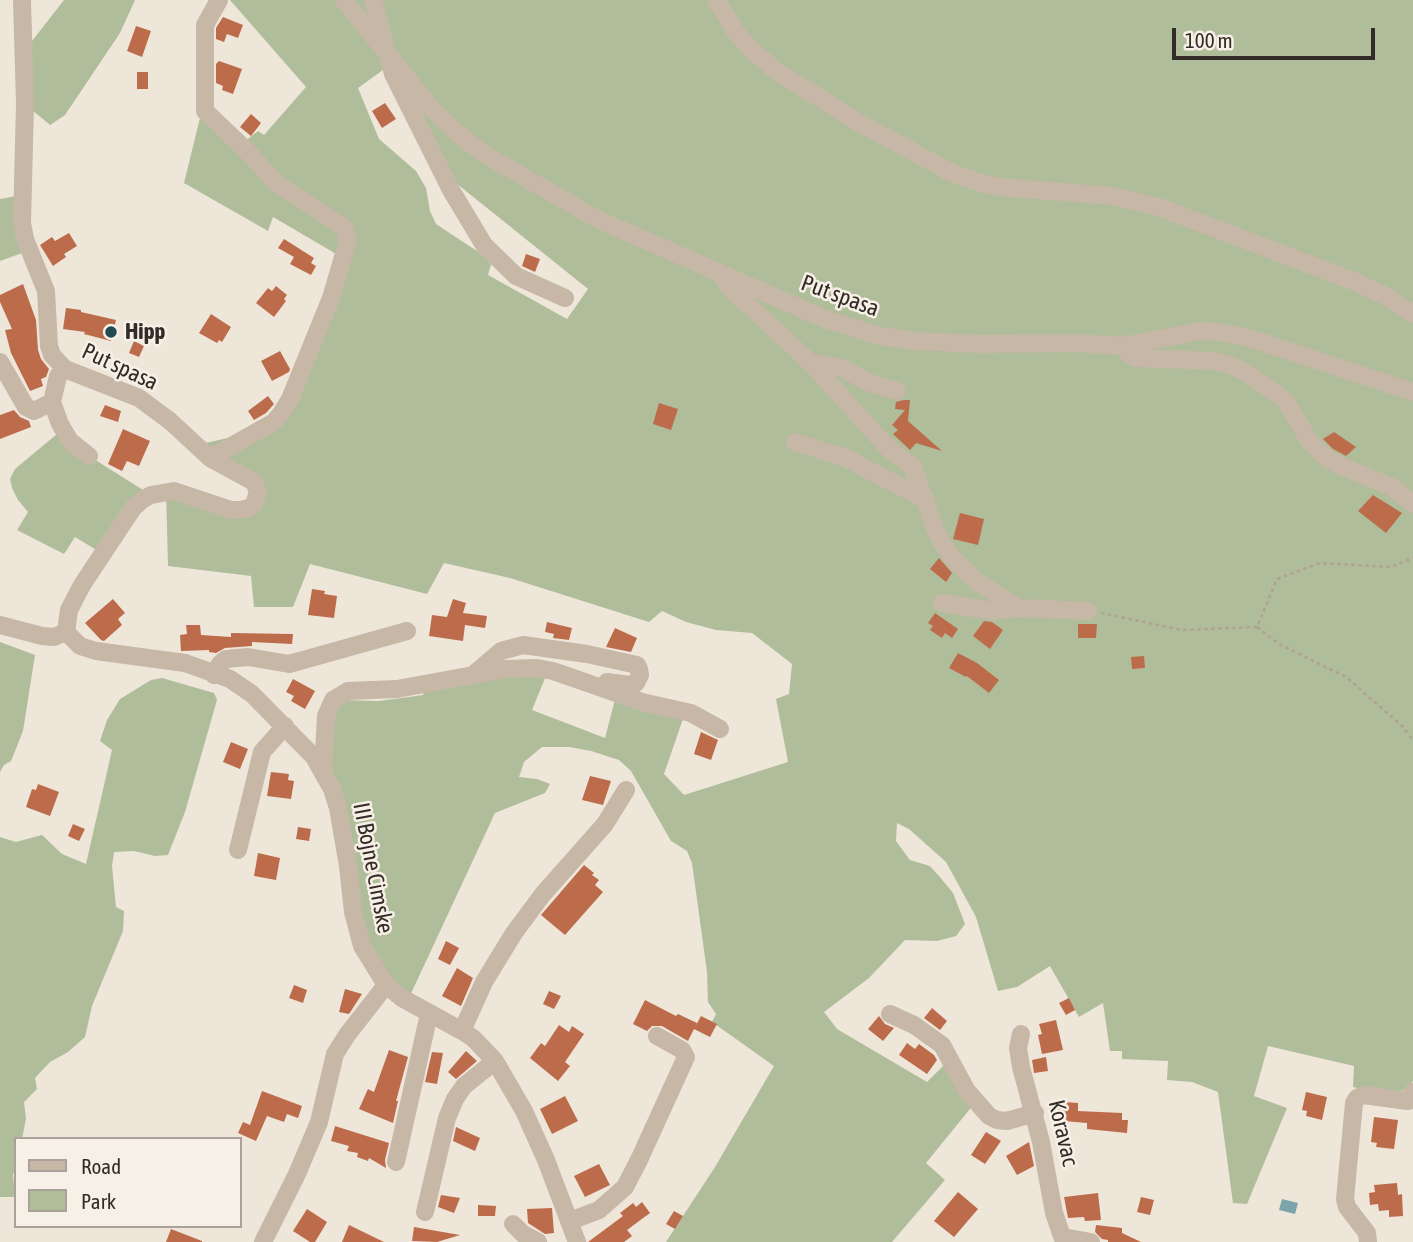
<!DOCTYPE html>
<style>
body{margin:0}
#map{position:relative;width:1413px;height:1242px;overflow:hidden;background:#efe6da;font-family:"Asap Condensed",sans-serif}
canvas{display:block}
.legend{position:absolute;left:14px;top:1137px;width:228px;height:91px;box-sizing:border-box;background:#f7f0e6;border:2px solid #a9a19a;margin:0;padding:9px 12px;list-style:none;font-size:21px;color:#332b27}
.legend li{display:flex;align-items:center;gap:14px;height:35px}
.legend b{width:35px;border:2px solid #a9a19a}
.scale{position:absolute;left:1172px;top:28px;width:203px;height:32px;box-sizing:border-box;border:4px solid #332b27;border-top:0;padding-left:9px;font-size:21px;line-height:24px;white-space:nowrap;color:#332b27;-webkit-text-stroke:5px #f7f0e6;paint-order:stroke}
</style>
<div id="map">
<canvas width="1413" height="1242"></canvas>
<ul class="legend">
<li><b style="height:9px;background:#c6b7a7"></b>Road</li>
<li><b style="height:19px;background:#b0bd9b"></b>Park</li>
</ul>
<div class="scale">100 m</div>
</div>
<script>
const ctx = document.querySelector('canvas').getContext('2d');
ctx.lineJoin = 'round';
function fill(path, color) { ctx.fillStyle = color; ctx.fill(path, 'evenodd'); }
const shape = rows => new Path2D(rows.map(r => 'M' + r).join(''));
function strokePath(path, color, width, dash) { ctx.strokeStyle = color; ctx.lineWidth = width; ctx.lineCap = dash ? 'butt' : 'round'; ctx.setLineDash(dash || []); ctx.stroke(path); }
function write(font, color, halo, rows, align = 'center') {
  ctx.font = font + ' "Asap Condensed",sans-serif'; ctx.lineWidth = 5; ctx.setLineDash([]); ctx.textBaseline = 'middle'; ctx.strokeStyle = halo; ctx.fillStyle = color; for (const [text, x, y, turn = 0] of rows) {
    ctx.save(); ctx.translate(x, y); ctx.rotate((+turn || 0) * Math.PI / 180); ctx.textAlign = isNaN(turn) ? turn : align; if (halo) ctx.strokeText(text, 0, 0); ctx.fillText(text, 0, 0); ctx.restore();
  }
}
const green = shape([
 [64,0,135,0,120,33,65,115,50,125,25,104,25,50],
 [230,0,1413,0,1413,1081,1409,1088,1389,1096,1353,1087,1354,1066,1268,1046,1254,1096,1287,1108,1247,1204,1233,1203,1218,1092,1192,1082,1167,1080,1168,1061,1122,1059,1122,1051,1110,1051,1103,1003,1079,1017,1050,966,1017,987,998,991,976,917,946,862,909,829,897,823,896,841,910,860,930,866,939,876,953,893,965,924,956,936,937,941,905,940,869,978,824,1012,837,1029,927,1082,950,1059,974,1104,926,1163,945,1180,892,1242,666,1242,715,1167,774,1066,712,1022,716,1014,708,1002,707,972,692,863,687,851,671,841,631,771,619,760,591,751,569,747,542,747,524,762,519,777,537,779,550,784,545,793,495,813,408,1000,385,978,362,936,326,768,331,706,339,700,379,701,423,695,426,687,548,671,532,710,605,738,617,692,685,713,664,774,684,795,788,762,776,699,789,694,792,664,752,633,716,630,686,622,662,611,649,622,510,578,444,563,427,594,310,564,293,607,254,607,251,576,168,566,166,489,238,508,255,493,197,445,258,431,275,422,343,258,273,217,268,231,184,183,200,118,235,149,258,131,264,135,306,87],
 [390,65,441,171,588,289,567,319,488,275,492,261,436,224,430,211,426,188,416,171,379,139,358,88],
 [22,195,25,252,0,261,0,199],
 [63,429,89,456,151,495,103,554,75,537,64,554,17,530,28,512,18,500,12,488,10,479,15,469],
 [0,642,35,655,23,731,11,761,4,765,0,772],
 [162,678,214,693,217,700,185,812,168,855,155,856,134,851,114,852,112,866,116,907,124,911,123,931,92,1006,85,1037,68,1052,50,1062,35,1078,37,1089,24,1102,26,1119,22,1139,16,1139,16,1167,13,1175,15,1197,0,1197,0,837,16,842,42,835,62,854,86,864,112,750,100,741,107,720,120,699,151,680]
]);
const water = shape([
 [1282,1199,1298,1203,1295,1214,1279,1210]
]);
const building = shape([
 [223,17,243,25,238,38,227,34,224,42,216,39,216,28],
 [136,26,151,31,142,57,127,51],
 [219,61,242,69,233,94,222,90,223,86,216,83,216,64],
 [137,72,148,72,148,89,137,89],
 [385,103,396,119,382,128,372,111],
 [251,114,261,123,251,136,240,127],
 [69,233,77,246,64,254,66,257,53,266,40,245,52,237,55,241],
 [284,239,314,258,311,263,316,266,311,275,290,264,294,257,278,248],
 [526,254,540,259,535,272,522,266],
 [23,284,36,320,38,350,41,359,49,369,46,377,41,379,43,386,30,391,11,353,5,330,12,329,0,302,0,295],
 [276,286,287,295,284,299,286,301,274,317,256,303,268,288,272,291],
 [66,308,81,310,81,312,116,320,111,341,84,334,85,332,63,329],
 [211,314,231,327,222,342,219,340,217,343,199,333],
 [134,341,144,346,139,357,129,353],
 [280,351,290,369,289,372,272,381,261,361],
 [268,396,274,404,266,413,254,420,248,411],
 [904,400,910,400,908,421,942,451,916,443,910,450,893,434,898,430,892,425,905,410,895,409,896,402],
 [659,403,678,409,671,430,653,424],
 [105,405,121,411,118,422,100,416],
 [14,410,20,417,29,421,31,427,0,439,0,415],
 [123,429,150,441,139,466,127,461,122,471,108,464],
 [1334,432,1356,447,1346,456,1333,449,1323,439],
 [1373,495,1402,513,1386,533,1358,511],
 [960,513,984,519,978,545,953,539],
 [939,558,952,573,946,582,930,569],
 [312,589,325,591,324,594,337,596,334,618,308,615],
 [113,599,125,613,118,619,122,625,104,641,101,640,85,623],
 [453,599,466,603,463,613,487,616,485,628,465,625,463,641,429,636,432,615,447,617],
 [935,613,958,629,952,638,945,633,942,638,930,630,933,626,928,623],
 [984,621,992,622,1003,630,990,649,973,636],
 [547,622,572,628,569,640,553,638,554,634,545,632],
 [1078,624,1097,624,1096,638,1078,638],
 [186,625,200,625,201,635,231,637,231,633,293,634,292,644,252,642,252,646,225,648,216,653,209,652,209,650,181,651,180,635,187,634],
 [615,628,637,638,631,652,606,647],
 [958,653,977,663,999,680,989,693,967,676,966,677,949,668],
 [1144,656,1145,668,1132,669,1131,657],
 [293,679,315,691,305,709,291,701,294,696,286,692],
 [701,732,718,740,711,760,694,754],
 [231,742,248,749,240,769,223,762],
 [271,772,289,774,288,780,294,781,291,799,267,796],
 [590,776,611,781,603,805,582,800],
 [38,784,59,792,50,816,26,807,32,789,36,790],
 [73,824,85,829,79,841,68,836],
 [298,827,311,829,309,841,296,839],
 [258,853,280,858,276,880,254,876],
 [584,865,594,873,592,875,599,880,595,885,603,892,565,935,541,915],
 [446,941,459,948,450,965,438,959],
 [457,968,473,978,461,1006,442,996],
 [294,985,307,990,303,1003,289,998],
 [345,989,362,994,349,1014,339,1012],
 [549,991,561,996,554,1009,543,1004],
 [1069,998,1075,1010,1066,1015,1059,1003],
 [645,1000,676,1016,678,1014,697,1023,688,1041,662,1026,652,1026,647,1031,633,1024],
 [932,1008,947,1021,940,1030,924,1018],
 [701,1016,717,1024,710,1037,694,1029],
 [879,1016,885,1024,894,1028,883,1041,868,1029],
 [1056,1020,1063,1050,1042,1054,1038,1035,1042,1034,1039,1024],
 [559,1025,569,1032,572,1026,584,1034,565,1062,570,1066,558,1081,530,1058,541,1043,545,1046],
 [907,1043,915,1049,919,1044,934,1055,937,1060,927,1074,899,1055],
 [389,1050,408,1057,396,1101,398,1101,393,1123,359,1109,368,1089,374,1092],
 [466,1051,477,1061,456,1079,448,1072],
 [432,1052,443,1053,437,1084,425,1082],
 [1046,1057,1048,1071,1034,1073,1032,1060],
 [262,1091,302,1106,298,1118,287,1114,284,1122,267,1116,256,1141,238,1133,243,1122,250,1125],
 [1306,1092,1327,1097,1322,1120,1306,1116,1307,1111,1302,1110],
 [565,1096,578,1121,552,1134,540,1109],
 [1049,1101,1078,1103,1078,1111,1122,1113,1122,1120,1128,1120,1127,1133,1087,1129,1087,1123,1064,1121,1064,1113,1049,1112],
 [1374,1117,1398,1120,1394,1149,1376,1147,1377,1143,1371,1142],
 [335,1126,389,1143,385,1160,386,1168,369,1158,368,1161,357,1157,358,1153,347,1151,349,1146,331,1141],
 [456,1127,480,1138,475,1151,453,1141],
 [986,1132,1001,1141,985,1164,971,1155],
 [1029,1142,1034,1166,1017,1175,1006,1156],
 [599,1164,610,1185,585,1197,574,1176],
 [1397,1183,1398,1195,1402,1194,1403,1216,1389,1217,1389,1210,1379,1211,1378,1204,1370,1205,1369,1193,1375,1192,1374,1185],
 [958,1192,978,1209,954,1237,934,1221],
 [1098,1193,1101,1220,1085,1221,1084,1217,1068,1218,1064,1197],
 [441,1195,460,1198,454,1213,438,1207],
 [1141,1197,1154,1200,1150,1215,1137,1212],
 [642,1202,650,1213,627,1230,632,1236,624,1242,588,1242,623,1216,620,1213,633,1203,636,1207],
 [478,1205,496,1206,495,1216,478,1216],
 [552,1208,554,1233,545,1234,528,1223,527,1209],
 [307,1209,327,1222,315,1242,310,1242,293,1231],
 [674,1211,683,1216,675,1229,666,1224],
 [349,1225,384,1242,342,1242],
 [1096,1225,1122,1228,1122,1233,1141,1242,1108,1242,1108,1240,1102,1239,1095,1232],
 [414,1227,460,1235,437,1242,412,1241],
 [171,1229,202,1241,202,1242,166,1242]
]);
const path = shape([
 [1101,613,1182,630,1257,627,1277,579,1320,563,1390,567,1413,558],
 [1257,627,1279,644,1346,677,1402,726,1413,740]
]);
const minor = shape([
 [22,0,25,104,22,223,25,239,46,291,49,346,52,355,65,369,139,398,170,421,210,458,254,482,258,492,254,504,249,508,240,510,231,510,174,491,151,495,142,500,133,508,82,585,69,610,66,632],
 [344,0,432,109,458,134,486,155,597,219,825,319,880,336,915,341,982,344,1078,343,1123,346,1200,331,1218,332,1246,337,1413,392],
 [373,0,393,74,451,190,484,245,516,276,565,298],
 [716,0,737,34,756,54,778,72,858,122,952,173,981,183,1000,187,1112,196,1159,207,1353,281,1384,295,1413,314],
 [723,278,733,291,811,363,888,448,913,467,935,529,941,541,951,556,977,582,1019,608,1088,611],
 [1123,346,1130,355,1136,358,1214,361,1230,365,1247,373,1285,400,1310,442,1326,458,1341,466,1392,487,1413,504],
 [0,362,26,407,34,411,52,402],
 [811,363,842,368,868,382,897,391],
 [65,369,58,376,52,402,60,424,70,441,89,456],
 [795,442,846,458,926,500],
 [210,458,274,422,282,412,290,399,331,298,348,240,344,227,277,184,248,152,205,111,205,25,219,0],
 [942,603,993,611,1019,608],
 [0,625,42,636,54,637,66,632],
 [66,632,80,646,96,651,185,663,230,679,252,694,314,757,332,789,338,808,348,866,353,912,362,946,386,985,402,998,462,1031,473,1038,495,1061,524,1111,546,1160,577,1242],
 [474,674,501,651,523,645,587,654,637,665,639,669,640,675,636,683,630,685,607,682],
 [214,675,220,664,226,659,248,657,289,664,407,631],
 [323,773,326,716,333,700,348,691,397,689,506,669,537,668,553,671,642,702,691,713,720,729],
 [238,850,262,752,285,726],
 [890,1014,914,1025,942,1045,967,1091,989,1116,997,1120,1007,1121,1035,1113],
 [462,1031,484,982,514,933,543,894,605,824,626,790],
 [1021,1034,1018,1048,1021,1067,1041,1142,1054,1213,1064,1242],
 [396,1162,429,1014],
 [425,1212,447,1118,455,1099,464,1086,495,1061],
 [570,1221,599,1210,625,1187,639,1160,686,1057,682,1050,657,1036],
 [513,1224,523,1234,538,1242],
 [1063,1237,1091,1242],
 [263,1242,297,1174,319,1122,335,1054,347,1035,386,985],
 [1368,1242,1367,1233,1347,1207,1345,1199,1354,1103,1357,1098,1363,1095,1408,1101,1413,1092]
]);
const markers = [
 [111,332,7,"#204b51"]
];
const streetNames = [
 ["Put spasa",840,296,20],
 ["Put spasa",120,367,25],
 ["III Bojne Cimske",373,868,79],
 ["Koravac",1063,1133,77]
];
const poiNames = [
 ["Hipp",125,332]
];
fill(green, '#b0bd9b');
fill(water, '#7ba5aa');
fill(building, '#bc6c4b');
strokePath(path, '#b1a191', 2.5, [3.5, 3.5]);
strokePath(minor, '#c6b7a7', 18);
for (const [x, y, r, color] of markers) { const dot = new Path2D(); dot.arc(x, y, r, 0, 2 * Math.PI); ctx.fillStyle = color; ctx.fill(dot); strokePath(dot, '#f7f0e6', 2.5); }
write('23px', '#332b27', '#f7f0e6', streetNames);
write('bold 23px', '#332b27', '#f7f0e6', poiNames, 'left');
</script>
